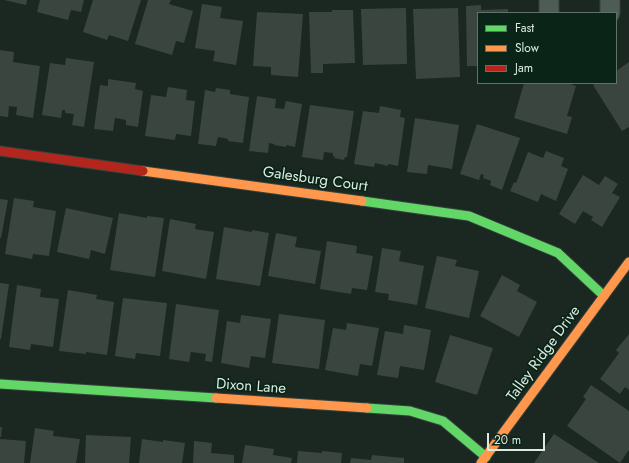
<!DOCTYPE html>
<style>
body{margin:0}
#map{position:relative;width:629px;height:463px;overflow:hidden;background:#1a2821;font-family:Jost,sans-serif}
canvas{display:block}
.legend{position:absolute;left:477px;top:12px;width:140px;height:72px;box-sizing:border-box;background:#0a2417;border:1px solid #5e7468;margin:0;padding:5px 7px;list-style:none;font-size:12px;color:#dcebe2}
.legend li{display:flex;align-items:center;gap:8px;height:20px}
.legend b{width:20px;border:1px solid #5e7468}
.scale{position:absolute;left:487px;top:433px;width:58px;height:18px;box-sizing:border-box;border:2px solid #dcebe2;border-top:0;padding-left:5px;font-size:12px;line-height:14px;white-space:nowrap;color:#dcebe2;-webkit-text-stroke:3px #0a2417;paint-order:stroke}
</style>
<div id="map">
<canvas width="629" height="463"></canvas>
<ul class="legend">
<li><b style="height:5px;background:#63d668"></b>Fast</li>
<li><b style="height:5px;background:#ff974d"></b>Slow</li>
<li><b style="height:5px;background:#b3261e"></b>Jam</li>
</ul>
<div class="scale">20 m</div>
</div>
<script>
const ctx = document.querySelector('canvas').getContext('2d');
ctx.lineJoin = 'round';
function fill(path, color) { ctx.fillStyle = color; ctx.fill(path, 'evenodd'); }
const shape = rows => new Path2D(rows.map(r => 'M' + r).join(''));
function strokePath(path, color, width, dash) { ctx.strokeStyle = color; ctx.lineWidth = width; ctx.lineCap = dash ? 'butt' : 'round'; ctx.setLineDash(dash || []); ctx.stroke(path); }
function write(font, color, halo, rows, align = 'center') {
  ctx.font = font + ' Jost,sans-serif'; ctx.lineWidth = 3.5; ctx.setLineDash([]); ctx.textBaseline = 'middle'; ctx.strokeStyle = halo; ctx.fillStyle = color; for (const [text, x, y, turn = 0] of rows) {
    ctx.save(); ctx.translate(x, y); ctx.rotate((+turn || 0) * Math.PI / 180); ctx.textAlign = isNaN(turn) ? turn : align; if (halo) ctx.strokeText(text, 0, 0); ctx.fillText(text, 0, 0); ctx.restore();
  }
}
const building = shape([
 [4,0,27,0,26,5],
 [40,0,84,0,81,12,71,10,68,20,37,12],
 [93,0,141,0,128,41,109,35,107,40,83,32],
 [148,0,171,0,169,4,193,11,184,43,176,41,172,55,135,44],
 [202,4,222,7,220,18,243,21,236,65,213,61,215,51,195,48],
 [481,5,481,10,508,9,508,13,478,13,478,66,467,66,466,6],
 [406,8,407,64,363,65,361,9],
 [458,8,460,77,416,79,413,9],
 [332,10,353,10,355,63,323,64,323,73,311,73,309,12,332,12],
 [257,12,303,14,298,77,271,75,271,67,253,66],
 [0,50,14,52,13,62,40,66,33,118,16,115,17,107,9,106,8,117,0,116],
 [66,58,94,62,84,127,72,125,74,114,65,113,65,110,62,110,61,118,42,115,50,63,65,65],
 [629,62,629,127,622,131,593,85,596,83,616,83,616,71],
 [108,79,136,83,135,89,143,91,138,127,126,125,126,120,115,118,113,131,94,129,100,85,108,86],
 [524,83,568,83,576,86,567,116,572,117,567,134,514,118],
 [168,87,187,90,186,100,195,101,191,136,176,134,175,140,145,136,151,95,166,97],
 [216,88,230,90,230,94,249,97,243,143,228,141,228,139,218,137,216,146,198,144,205,90,215,92],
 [257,96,276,99,275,108,284,109,286,101,302,104,295,147,286,145,286,147,274,145,274,144,269,143,268,153,249,151],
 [310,105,354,111,347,157,345,157,344,160,334,158,335,156,333,156,333,153,324,152,323,160,302,157],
 [380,106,401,110,400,117,405,118,398,166,388,164,388,166,375,163,374,167,354,164,363,111,379,113],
 [415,118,459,125,452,169,428,165,427,174,407,172],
 [477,124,520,138,502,190,490,185,491,181,483,178,484,175,481,174,479,180,460,174],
 [546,151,564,158,561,166,568,169,556,201,541,194,538,202,510,191,514,182,516,183,528,152,543,158],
 [583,175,599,185,605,176,618,184,612,193,620,197,602,227,591,220,593,217,583,211,575,224,559,214],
 [14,198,34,201,33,207,56,211,49,256,33,254,32,259,5,254],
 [0,199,8,200,1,238,0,238],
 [66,208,113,218,105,254,91,250,89,259,57,252],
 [119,213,147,218,147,216,164,218,155,277,110,270],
 [170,219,196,224,195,229,214,232,206,279,162,271],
 [224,227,252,232,252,230,269,233,260,286,216,279],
 [276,233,297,237,295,247,321,251,315,284,268,276],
 [327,241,357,246,356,253,373,256,367,290,352,288,351,294,320,289],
 [382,248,401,251,399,261,424,266,417,305,388,300,389,294,375,292],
 [437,256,457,260,455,266,479,271,469,318,425,308],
 [502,275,520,285,517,291,537,302,519,337,480,316],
 [0,283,9,284,1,339,0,339],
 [17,285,41,289,40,297,59,299,53,347,31,344,30,350,9,347],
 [68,290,97,295,96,299,114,302,107,355,86,352,86,354,59,351],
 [123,298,167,303,160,356,136,353,135,359,115,356],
 [176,304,219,310,212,362,205,361,206,354,191,352,189,362,169,359],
 [279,314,325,320,319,369,272,363],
 [241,315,271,319,265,358,251,356,249,368,221,363,227,321,240,323],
 [347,323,379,328,372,366,360,364,358,376,325,370,333,328,346,330],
 [404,325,431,330,424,370,400,366,398,378,377,375,385,331,403,334],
 [629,334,629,390,625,387,620,394,600,379,619,353,616,350],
 [450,335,493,348,477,395,435,382],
 [591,385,629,411,629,450,620,463,567,426,586,399,583,397],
 [0,427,2,427,1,437,0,437],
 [35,428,54,431,53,436,80,439,76,463,30,463],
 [554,434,599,463,534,463],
 [86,435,131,437,129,463,85,463],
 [0,439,26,441,24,463,0,463],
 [142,439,163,442,163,440,185,443,182,463,139,463],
 [194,441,212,443,211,453,234,455,234,463,193,463],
 [245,445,274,449,273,455,292,458,291,463,242,463],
 [298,451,322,453,322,451,342,453,341,463,297,463],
 [372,455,404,458,404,463,350,463,351,458,371,460]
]);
const street = shape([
 [610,0,610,13],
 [549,13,549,0]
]);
const fast = shape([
 [362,201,469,216,558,253,604,296],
 [0,384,216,398],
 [367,408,410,411,443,421,486,457]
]);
const slow = shape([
 [143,171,362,201],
 [216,398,367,408],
 [481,463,629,262]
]);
const jam = shape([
 [0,151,143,171]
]);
const streetNames = [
 ["Galesburg Court",315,180,8],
 ["Talley Ridge Drive",544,354,-54],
 ["Dixon Lane",251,387,4]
];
fill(building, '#3a453f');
strokePath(street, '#36423c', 21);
strokePath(fast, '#36423c', 11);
strokePath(slow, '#36423c', 11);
strokePath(jam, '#36423c', 11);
strokePath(street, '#4d5d55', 19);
strokePath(fast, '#63d668', 9);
strokePath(slow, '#ff974d', 9);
strokePath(jam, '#b3261e', 9);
write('15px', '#dcebe2', '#0a2417', streetNames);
</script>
